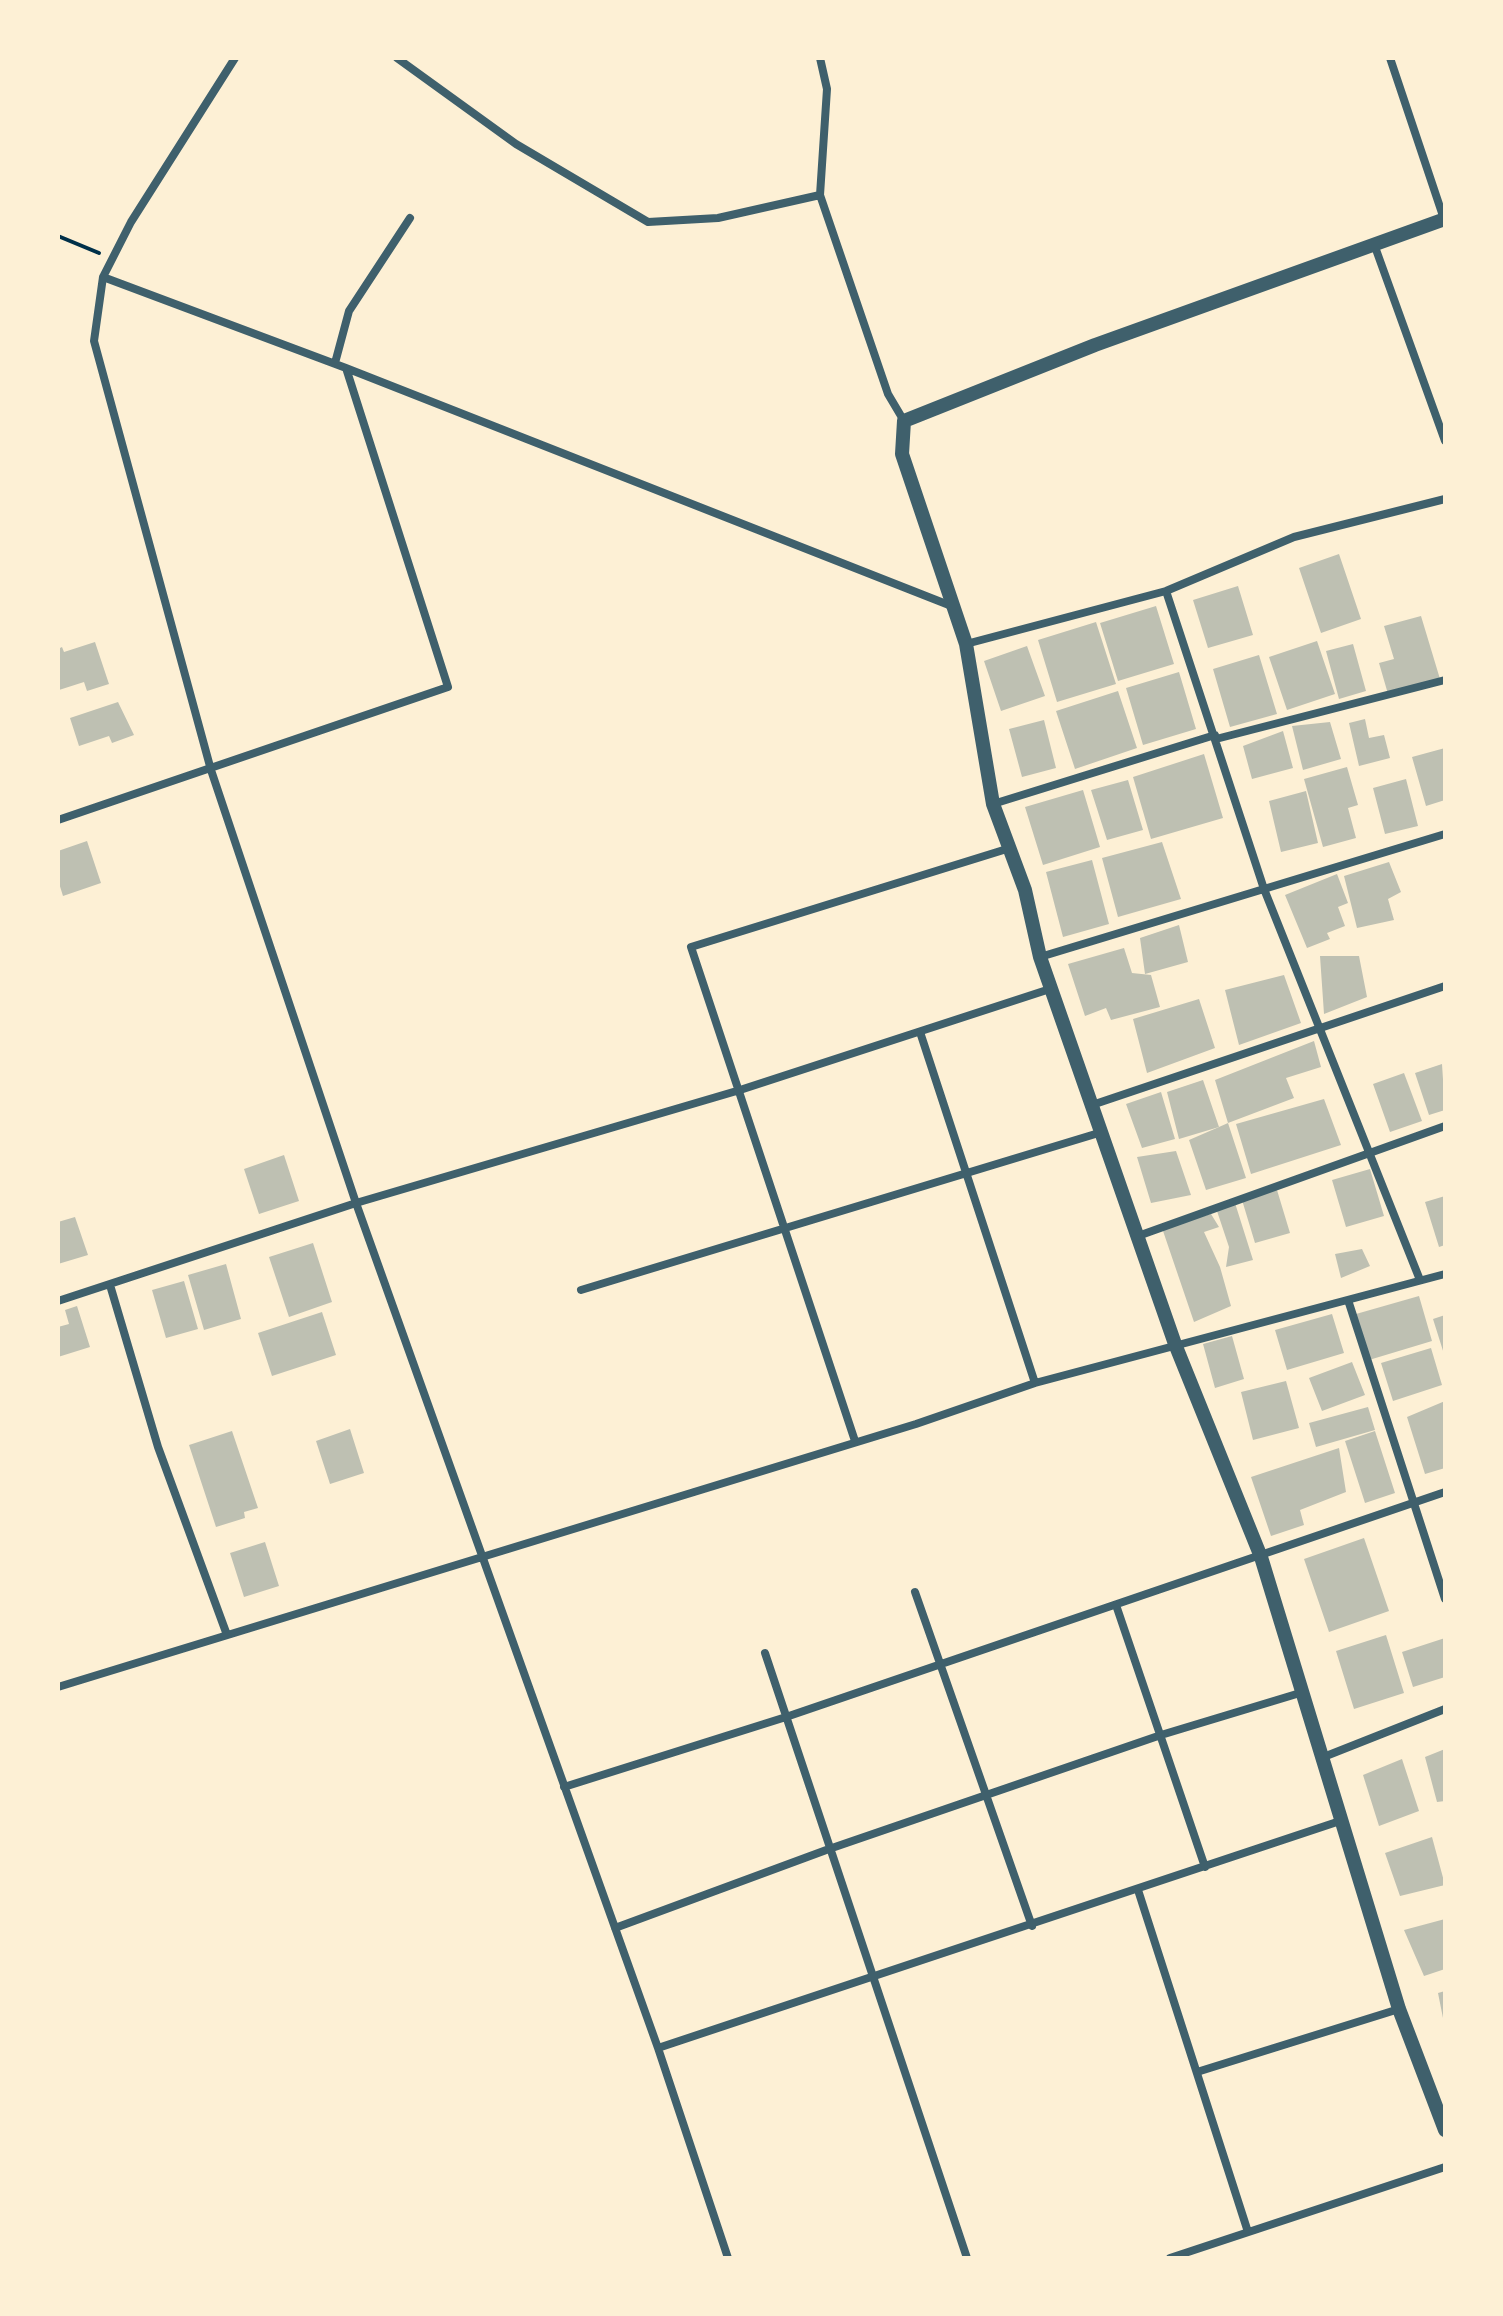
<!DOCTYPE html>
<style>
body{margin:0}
#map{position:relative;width:1503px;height:2316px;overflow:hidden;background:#fdf0d5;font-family:Quicksand,sans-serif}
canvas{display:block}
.frame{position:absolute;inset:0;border:60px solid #fdf0d5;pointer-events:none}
</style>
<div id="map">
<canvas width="1503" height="2316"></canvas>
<div class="frame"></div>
</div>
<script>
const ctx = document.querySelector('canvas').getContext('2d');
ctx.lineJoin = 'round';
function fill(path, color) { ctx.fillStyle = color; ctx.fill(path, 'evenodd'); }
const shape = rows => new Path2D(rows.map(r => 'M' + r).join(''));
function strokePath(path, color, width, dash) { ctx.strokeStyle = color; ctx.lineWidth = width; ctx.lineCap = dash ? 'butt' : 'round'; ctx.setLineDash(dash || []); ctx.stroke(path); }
const building = shape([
 [1339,554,1361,619,1321,633,1299,568],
 [1238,586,1253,635,1208,648,1193,600],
 [1156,606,1174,664,1118,681,1100,623],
 [1421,616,1440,679,1388,694,1379,663,1394,659,1384,626],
 [1096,622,1116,684,1057,702,1038,640],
 [1317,641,1335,694,1287,710,1269,657],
 [95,642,109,684,87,691,84,682,59,690,58,649,62,647,64,652],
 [1353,644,1366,691,1339,699,1326,651],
 [1027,646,1045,696,1001,711,984,661],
 [1259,655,1277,714,1230,727,1213,669],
 [1179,672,1196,729,1143,745,1126,688],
 [1118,691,1137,748,1075,769,1056,711],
 [118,702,134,735,112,743,109,736,79,746,70,718],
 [1365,719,1369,738,1384,735,1390,758,1359,766,1349,723],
 [1044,720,1056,768,1022,777,1009,729],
 [1330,722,1341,759,1303,770,1292,726],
 [1283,731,1293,768,1252,779,1243,746],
 [1445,748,1445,800,1426,806,1412,757],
 [1204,754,1223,818,1151,839,1133,777],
 [1347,767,1358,805,1348,808,1356,838,1323,847,1304,779],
 [1406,779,1418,826,1385,834,1373,788],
 [1128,780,1143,830,1107,840,1091,790],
 [1083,790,1100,847,1043,865,1025,807],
 [1306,791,1318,843,1281,852,1269,801],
 [87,841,101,883,63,896,58,880,58,851],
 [1162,842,1181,899,1118,917,1102,858],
 [1092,860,1109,924,1063,937,1046,872],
 [1389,862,1401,892,1388,899,1394,920,1357,928,1344,876],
 [1337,874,1348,903,1338,907,1345,926,1327,933,1330,939,1307,948,1285,895],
 [1179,925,1188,962,1145,974,1140,938],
 [1124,948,1132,973,1151,975,1160,1007,1111,1020,1106,1008,1085,1016,1068,964],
 [1320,956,1359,956,1367,997,1324,1014],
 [1284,975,1301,1023,1239,1045,1225,990],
 [1199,999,1215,1048,1147,1073,1133,1019],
 [1314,1041,1321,1067,1286,1078,1294,1098,1228,1123,1215,1080],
 [1442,1064,1445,1110,1429,1115,1415,1073],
 [1404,1073,1422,1121,1390,1132,1373,1084],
 [1203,1080,1219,1127,1228,1123,1246,1178,1206,1190,1189,1140,1219,1127,1179,1139,1167,1092],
 [1161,1092,1175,1139,1142,1148,1126,1104],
 [1324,1099,1341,1145,1251,1174,1236,1124],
 [1176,1151,1191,1195,1151,1203,1137,1157],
 [284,1155,299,1201,259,1214,244,1169],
 [1370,1169,1384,1216,1346,1227,1332,1180],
 [1277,1190,1290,1233,1255,1243,1242,1200],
 [1445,1196,1445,1245,1439,1247,1425,1202],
 [1235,1203,1253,1260,1226,1267,1229,1247,1217,1211],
 [1211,1214,1219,1227,1204,1232,1220,1267,1231,1306,1194,1322,1162,1228],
 [75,1217,88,1255,58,1264,58,1222],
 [313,1243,332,1302,289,1317,269,1257],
 [1362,1249,1370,1266,1341,1278,1335,1254],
 [226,1264,241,1319,204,1330,188,1275],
 [184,1281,198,1329,166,1338,152,1290],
 [1419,1296,1432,1341,1369,1360,1356,1314],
 [77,1306,90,1347,58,1357,58,1327,69,1324,65,1310],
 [322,1312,336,1355,272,1376,258,1333],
 [1332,1314,1344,1353,1287,1370,1275,1330],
 [1445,1315,1445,1354,1444,1354,1433,1319],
 [1232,1336,1244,1379,1215,1388,1203,1344],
 [1431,1348,1442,1385,1393,1401,1381,1363],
 [1352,1362,1365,1395,1322,1411,1309,1378],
 [1286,1381,1299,1428,1253,1440,1241,1392],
 [1445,1401,1445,1468,1425,1474,1407,1417],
 [1368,1407,1375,1430,1316,1447,1309,1423],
 [350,1429,364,1473,330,1484,316,1441],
 [232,1431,258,1508,244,1512,245,1518,216,1527,189,1445],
 [1375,1431,1395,1493,1365,1503,1345,1441],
 [1339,1448,1346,1492,1300,1510,1304,1525,1271,1536,1251,1477],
 [1364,1538,1389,1611,1329,1632,1304,1559],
 [265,1542,279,1586,244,1597,230,1553],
 [1386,1635,1404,1693,1354,1709,1336,1651],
 [1445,1638,1445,1677,1413,1687,1402,1652],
 [1445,1749,1445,1801,1437,1802,1425,1757],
 [1402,1759,1419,1811,1379,1826,1363,1775],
 [1432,1837,1445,1885,1400,1896,1385,1853],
 [1445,1919,1445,1969,1424,1976,1404,1930],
 [1445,1991,1445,2023,1444,2023,1438,1993]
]);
const path = shape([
 [58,236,99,253]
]);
const minor = shape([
 [235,58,131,222,103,277,94,341,211,770,356,1203,658,2048,728,2258],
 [397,58,516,144,648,222,718,218,820,195],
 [820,58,827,89,820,195,888,394,904,421],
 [1390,58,1444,219],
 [1374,244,1445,441],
 [103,277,346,368,954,607],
 [335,363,349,311,410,218],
 [1166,591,1264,889,1420,1280],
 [966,644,1166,591,1294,537,1445,499],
 [1216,739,1445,680],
 [993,804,1215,735],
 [58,820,448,687,346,368],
 [1040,957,1445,834],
 [920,1032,1035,1383],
 [1092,1105,1445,986],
 [1138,1236,1445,1126],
 [110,1285,158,1447,227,1635],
 [581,1290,1102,1132],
 [1348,1300,1445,1599],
 [58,1301,356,1203,740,1090,1053,988],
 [855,1441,691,947,1010,848],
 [915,1592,1032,1926],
 [1116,1605,1205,1867],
 [765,1653,967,2258],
 [58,1687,916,1424,1035,1383,1445,1274],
 [1321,1758,1445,1709],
 [564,1787,786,1717,1445,1492],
 [1138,1890,1248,2232],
 [615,1928,829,1849,1161,1735,1300,1693],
 [658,2048,1340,1821],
 [1197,2072,1399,2009],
 [1170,2258,1445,2167]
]);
const tertiary = shape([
 [1445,219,1095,345,904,421,902,454,966,644,993,804,1025,890,1040,957,1175,1344,1261,1557,1399,2009,1445,2130]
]);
fill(building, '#bec0b2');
strokePath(path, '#003049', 4);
strokePath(minor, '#3f606c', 8);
strokePath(tertiary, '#3f606c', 14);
</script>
